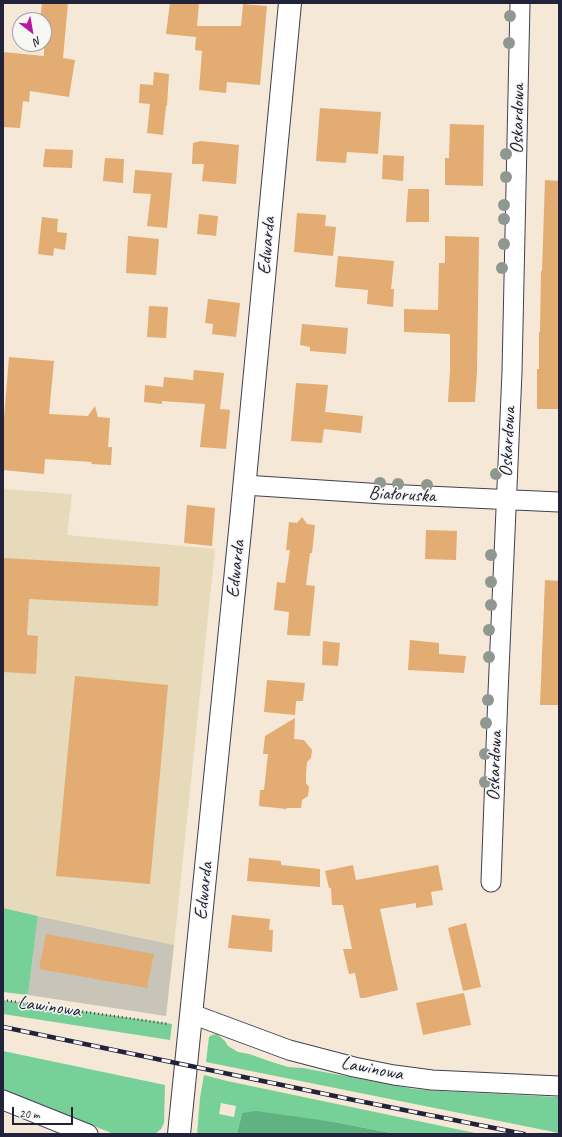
<!DOCTYPE html>
<meta charset="utf-8">
<style>
body{margin:0}
#map{position:relative;width:562px;height:1137px;overflow:hidden;background:#f5e8d6;font-family:Caveat,sans-serif}
canvas{display:block}
.frame{position:absolute;inset:0;border:4px solid #22223b;pointer-events:none}
.north{position:absolute;left:12px;top:12px;width:40px;height:40px;box-sizing:border-box;background:#f6f6f2;border:1px solid #a1a1a9;border-radius:50%;rotate:149deg;font-size:11px;font-weight:700;line-height:16px;text-align:center;color:#22223b}
.north::after{content:'';display:block;margin:auto;width:14px;height:18px;background:#b5179e;clip-path:polygon(50% 0,100% 100%,50% 72%,0 100%)}
.scale{position:absolute;left:12px;top:1107px;width:61px;height:18px;box-sizing:border-box;border:2px solid #22223b;border-top:0;padding-left:5px;font-size:12px;line-height:14px;white-space:nowrap;color:#22223b;-webkit-text-stroke:3px #f6f6f2;paint-order:stroke}
</style>
<div id="map">
<canvas width="562" height="1137"></canvas>
<div class="frame"></div>
<div class="north">N</div>
<div class="scale">20 m</div>
</div>
<script>
const ctx = document.querySelector('canvas').getContext('2d');
ctx.lineJoin = 'round';
function fill(path, color) { ctx.fillStyle = color; ctx.fill(path, 'evenodd'); }
const shape = rows => new Path2D(rows.map(r => 'M' + r).join(''));
function strokePath(path, color, width, dash) { ctx.strokeStyle = color; ctx.lineWidth = width; ctx.lineCap = dash ? 'butt' : 'round'; ctx.setLineDash(dash || []); ctx.stroke(path); }
function write(font, color, halo, rows, align = 'center') {
  ctx.font = font + ' Caveat,sans-serif'; ctx.lineWidth = 3; ctx.setLineDash([]); ctx.textBaseline = 'middle'; ctx.strokeStyle = halo; ctx.fillStyle = color; for (const [text, x, y, turn = 0] of rows) {
    ctx.save(); ctx.translate(x, y); ctx.rotate((+turn || 0) * Math.PI / 180); ctx.textAlign = isNaN(turn) ? turn : align; if (halo) ctx.strokeText(text, 0, 0); ctx.fillText(text, 0, 0); ctx.restore();
  }
}
const built = shape([
 [3,489,72,494,67,535,215,549,174,945,3,908]
]);
const industrial = shape([
 [38,916,174,945,166,1016,28,995]
]);
const green = shape([
 [3,908,38,916,28,995,3,992],
 [3,1000,172,1024,170,1040,3,1014],
 [217,1034,225,1041,228,1046,238,1052,249,1054,269,1061,288,1067,303,1068,414,1089,440,1091,559,1097,559,1133,206,1062,209,1037,212,1035],
 [3,1051,165,1085,164,1123,161,1129,155,1134,114,1134,3,1090],
 [204,1075,227,1081,480,1134,396,1134,334,1122,242,1113,237,1134,197,1134,200,1098],
 [221,1103,236,1106,234,1117,219,1114]
]);
const forest = shape([
 [256,1111,334,1122,396,1134,237,1134,242,1113]
]);
const building = shape([
 [42,3,68,3,63,58,75,60,69,97,30,91,29,102,23,101,20,128,3,127,3,52,44,56,44,20,40,20],
 [170,3,199,3,197,26,241,26,243,4,267,6,260,85,227,82,226,93,199,90,202,51,195,50,196,37,166,34],
 [154,72,169,74,167,106,166,106,163,135,147,133,150,104,139,103,140,84,153,85],
 [320,108,381,112,378,154,347,152,346,163,316,161],
 [450,124,484,125,483,186,445,185,445,158,449,158],
 [201,141,239,145,236,184,202,181,204,164,192,164,193,143],
 [45,149,73,150,72,168,43,167],
 [383,155,404,156,403,181,382,179],
 [105,158,124,159,123,183,103,181],
 [135,170,172,173,167,228,147,226,151,194,133,193],
 [545,180,559,181,559,409,537,409,537,369,539,369,539,332,540,332,541,271,542,271],
 [408,189,429,189,429,222,406,222],
 [297,213,326,215,325,226,336,227,333,256,294,252],
 [199,214,218,216,216,236,197,234],
 [42,217,58,219,57,232,67,233,65,250,54,248,53,256,38,254],
 [128,236,159,239,156,275,126,273],
 [445,236,479,237,477,371,475,402,448,402,450,370,450,334,404,332,404,309,438,310,439,263,445,263],
 [338,256,394,261,391,289,394,289,393,307,367,304,368,290,335,287],
 [208,299,240,303,236,337,212,334,213,324,205,323],
 [149,306,168,307,166,338,147,337],
 [302,324,348,328,346,354,310,351,310,347,300,345],
 [9,357,54,361,49,414,88,416,95,406,98,417,110,418,108,447,112,447,111,465,91,464,92,462,45,459,44,474,3,470,3,430],
 [194,370,224,373,220,409,230,410,226,449,200,447,205,404,162,401,162,404,144,402,145,385,163,387,164,377,193,380],
 [296,383,328,385,325,412,363,416,361,433,324,429,322,443,291,441],
 [187,505,215,508,212,546,184,543],
 [302,517,307,524,315,525,312,553,310,553,306,585,315,586,310,636,287,635,289,612,274,610,277,582,285,583,290,550,286,550,289,522,297,523],
 [426,530,457,531,456,560,425,559],
 [3,558,160,567,158,606,29,599,27,635,38,636,36,674,3,672],
 [545,580,559,581,559,705,540,705],
 [410,640,439,643,439,654,466,656,464,673,408,670],
 [323,641,340,643,338,666,322,665],
 [75,676,168,685,150,884,56,876],
 [267,680,305,683,303,701,296,701,295,715,264,712],
 [295,718,294,739,304,740,312,750,311,758,307,762,306,774,306,783,309,787,308,796,302,800,301,808,287,808,286,809,259,806,260,790,264,790,268,754,263,754,265,736],
 [249,858,281,861,281,865,320,869,320,887,247,881],
 [353,865,356,880,438,865,443,890,431,892,433,905,416,908,416,903,380,909,398,990,364,998,360,998,355,973,349,974,343,949,352,949,343,905,332,905,331,888,329,888,325,871],
 [232,915,270,919,269,930,273,930,272,952,228,948],
 [466,923,481,987,463,991,448,928],
 [46,934,154,954,147,988,39,969],
 [464,993,471,1025,423,1035,416,1003]
]);
const path = shape([
 [3,1000,169,1024]
]);
const minor = shape([
 [244,485,384,494,559,502],
 [491,882,498,693,512,372,520,3],
 [192,1014,289,1050,354,1067,394,1075,432,1080,559,1086],
 [3,1100,88,1134]
]);
const tertiary = shape([
 [179,1134,241,521,290,3]
]);
const rail = shape([
 [3,1027,354,1100,524,1134]
]);
const trees = [
 [510,16],
 [509,43],
 [506,154],
 [506,177],
 [504,205],
 [504,219],
 [504,244],
 [502,268],
 [496,474],
 [380,483],
 [398,484],
 [427,485],
 [491,555],
 [491,582],
 [491,605],
 [489,630],
 [489,657],
 [488,700],
 [486,723],
 [485,754],
 [485,782]
];
const streetNames = [
 ["Oskardowa",518,119,-89],
 ["Edwarda",267,246,-85],
 ["Oskardowa",508,442,-87],
 ["Białoruska",402,495,3],
 ["Edwarda",236,569,-84],
 ["Oskardowa",495,766,-88],
 ["Edwarda",204,891,-84],
 ["Lawinowa",49,1007,8],
 ["Lawinowa",372,1069,11]
];
fill(built, '#e6daba');
fill(industrial, '#c8c4b8');
fill(green, '#76d097');
fill(forest, '#60b280');
fill(building, '#e2ac72');
strokePath(minor, '#424052', 21);
strokePath(tertiary, '#424052', 24);
strokePath(path, '#424052', 2.5, [1, 3]);
strokePath(minor, '#fff', 19);
strokePath(tertiary, '#fff', 22);
strokePath(rail, '#22223b', 4.5);
strokePath(rail, '#f6f6f2', 3, [9]);
ctx.fillStyle = '#8f9890';
for (const [x, y] of trees) { ctx.beginPath(); ctx.arc(x, y, 6, 0, 2 * Math.PI); ctx.fill(); }
write('19px', '#22223b', '#f6f6f2', streetNames);
</script>
